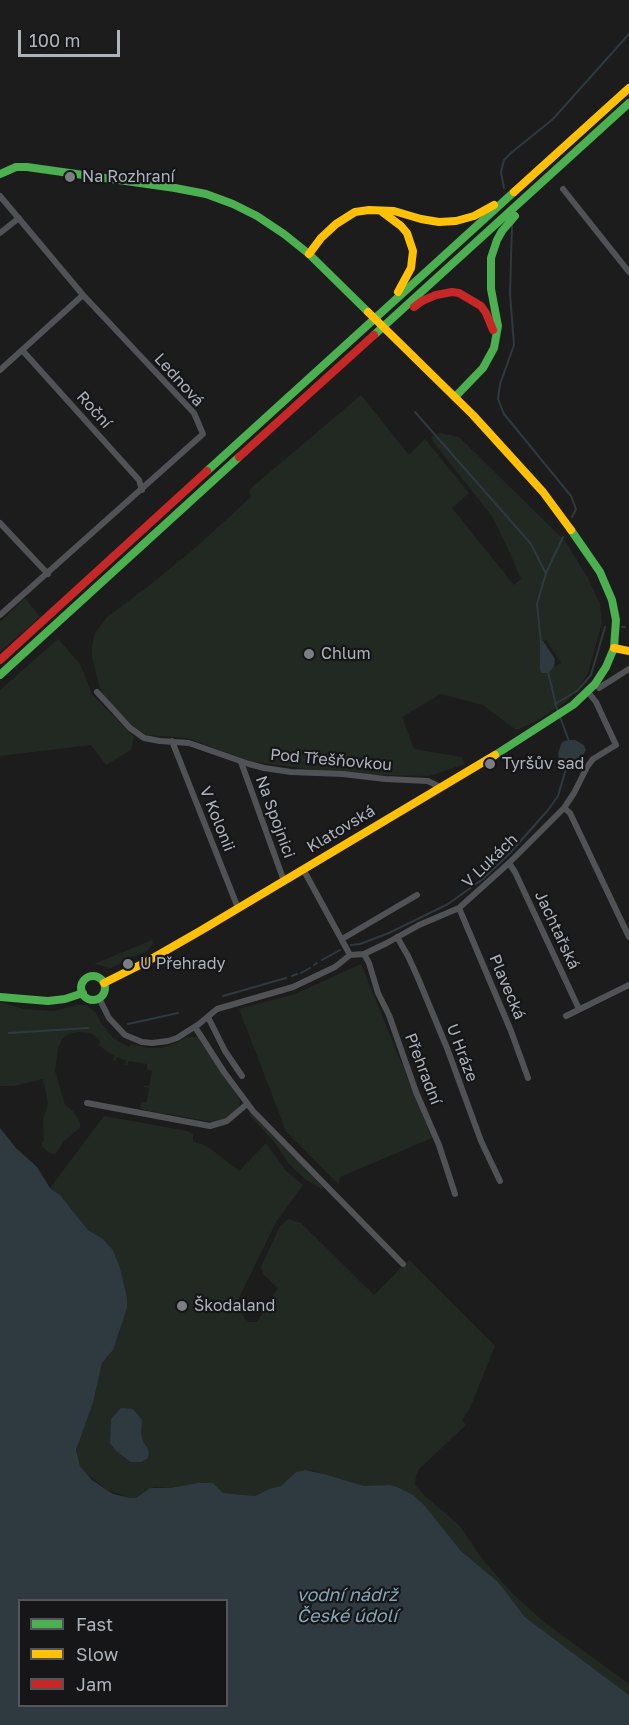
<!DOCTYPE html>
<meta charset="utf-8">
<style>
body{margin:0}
#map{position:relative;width:629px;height:1725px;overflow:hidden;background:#1c1c1c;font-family:"Golos Text",sans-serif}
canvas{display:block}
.legend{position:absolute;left:18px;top:1599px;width:210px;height:108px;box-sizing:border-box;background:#161618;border:2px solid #53555a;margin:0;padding:8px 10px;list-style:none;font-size:18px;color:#aeb4bc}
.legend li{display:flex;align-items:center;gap:12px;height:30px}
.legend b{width:30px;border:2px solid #53555a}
.scale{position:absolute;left:18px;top:30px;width:102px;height:27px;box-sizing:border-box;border:3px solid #aeb4bc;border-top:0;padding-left:8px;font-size:18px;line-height:21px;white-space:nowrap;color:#aeb4bc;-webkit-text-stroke:4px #161618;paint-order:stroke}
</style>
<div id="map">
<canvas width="629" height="1725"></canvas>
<ul class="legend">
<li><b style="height:8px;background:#4caf50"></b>Fast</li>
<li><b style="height:8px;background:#ffc107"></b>Slow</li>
<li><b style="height:8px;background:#c62828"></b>Jam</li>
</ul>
<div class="scale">100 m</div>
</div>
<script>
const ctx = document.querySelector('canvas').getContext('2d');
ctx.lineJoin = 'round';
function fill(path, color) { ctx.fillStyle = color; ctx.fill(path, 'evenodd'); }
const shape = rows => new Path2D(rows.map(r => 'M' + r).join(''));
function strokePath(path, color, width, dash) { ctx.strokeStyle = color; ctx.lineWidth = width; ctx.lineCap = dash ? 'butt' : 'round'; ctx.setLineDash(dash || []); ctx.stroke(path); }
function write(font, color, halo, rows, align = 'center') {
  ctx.font = font + ' "Golos Text",sans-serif'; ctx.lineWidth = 4.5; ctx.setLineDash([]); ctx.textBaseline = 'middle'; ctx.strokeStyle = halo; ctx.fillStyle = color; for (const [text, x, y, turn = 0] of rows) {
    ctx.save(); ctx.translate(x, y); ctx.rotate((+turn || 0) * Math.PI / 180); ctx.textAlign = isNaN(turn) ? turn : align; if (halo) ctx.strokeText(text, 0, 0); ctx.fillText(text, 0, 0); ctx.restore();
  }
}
const green = shape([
 [361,395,409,455,425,439,456,477,469,493,452,508,514,585,521,579,509,551,492,516,433,442,431,437,440,433,459,437,565,541,588,578,600,604,602,623,588,673,578,688,566,702,533,723,516,730,483,705,441,694,402,717,414,749,461,757,465,764,429,776,367,775,307,769,249,761,187,738,147,735,135,729,107,700,101,691,92,658,92,645,95,633,99,628,107,617,150,585,194,549,251,497,249,492,250,489],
 [546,640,561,663,554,667,548,673,541,673,540,668,542,641],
 [25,598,40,617,0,652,0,622],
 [58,639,80,664,92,694,134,737,131,750,106,765,91,745,0,756,0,690],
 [152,940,153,944,147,951,134,957,133,956,128,958,128,960,111,968,94,964],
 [361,964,432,1138,340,1177,339,1185,286,1131,239,1009,295,994],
 [0,1002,24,1009,54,1011,77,1005,86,1005,96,1013,101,1023,113,1038,129,1047,131,1044,148,1048,161,1048,169,1046,188,1037,197,1037,238,1096,240,1101,239,1107,227,1118,213,1122,144,1110,140,1107,141,1102,147,1102,149,1088,144,1087,144,1086,149,1086,152,1071,147,1069,147,1064,129,1061,127,1065,125,1065,126,1060,117,1057,115,1061,113,1060,114,1056,98,1045,100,1042,98,1038,90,1033,78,1032,69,1034,62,1039,58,1048,55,1071,65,1105,73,1111,80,1122,80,1128,63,1142,57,1152,54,1154,48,1152,42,1146,42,1142,44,1140,43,1120,48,1104,43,1079,14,1086,0,1086],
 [248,1113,253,1115,322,1186,323,1190,305,1179,289,1164,275,1143],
 [104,1116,188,1131,193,1135,193,1142,202,1144,211,1149,239,1171,266,1143,286,1171,303,1185,276,1222,236,1304,245,1319,249,1322,257,1322,278,1288,264,1275,261,1267,280,1226,288,1219,301,1223,374,1295,409,1260,495,1346,470,1408,462,1420,466,1425,419,1469,416,1476,415,1485,425,1496,460,1526,484,1561,512,1593,544,1622,629,1684,629,1695,525,1617,498,1582,461,1551,424,1506,385,1485,374,1487,364,1486,313,1471,305,1470,296,1472,281,1486,269,1489,255,1496,223,1493,213,1483,197,1483,170,1488,154,1487,145,1491,136,1498,131,1498,107,1490,81,1469,76,1453,77,1446,93,1403,102,1363,111,1353,115,1344,127,1308,120,1268,113,1250,103,1239,88,1230,60,1195,50,1188]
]);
const water = shape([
 [540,641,543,641,555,659,554,667,548,673,541,673,540,668],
 [569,740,575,740,584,745,586,750,583,755,563,769,561,768,558,754,561,744,564,741],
 [0,1128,16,1148,37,1167,50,1188,60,1195,88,1230,103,1239,113,1250,120,1268,127,1298,127,1308,113,1350,102,1363,93,1403,76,1450,80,1466,92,1480,113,1494,131,1498,136,1498,150,1488,170,1488,197,1483,213,1483,223,1493,255,1496,269,1489,281,1486,296,1472,305,1470,324,1474,364,1486,390,1485,397,1487,413,1495,424,1505,461,1551,498,1582,525,1617,629,1695,629,1725,0,1725],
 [20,1600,226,1600,226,1706,20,1706],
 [121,1408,133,1409,142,1420,141,1432,143,1442,147,1447,149,1453,148,1458,141,1462,131,1462,116,1451,110,1443,111,1419]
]);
const stream = shape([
 [504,188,501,172,504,160,511,153,553,119,629,34],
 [512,225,510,294,514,345,500,384,498,399,504,414,571,496,576,509,572,517],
 [415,412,531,544,545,572],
 [622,627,625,627],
 [541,643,537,604,546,573,563,537],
 [548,672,557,709,569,741],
 [555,704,577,691,591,675,605,627],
 [351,945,360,944,389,933,448,904,483,879,510,853,548,810,558,796,567,765],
 [322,960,340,950],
 [314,965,317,963],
 [301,973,310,968],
 [292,976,297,974],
 [223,996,286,978],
 [128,1024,178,1013],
 [9,1033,88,1028]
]);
const street = shape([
 [563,189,629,272],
 [0,196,83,295,194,413,203,434,0,615],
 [0,233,19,218],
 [22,350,139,480,142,490],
 [0,370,83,295],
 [0,523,48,574],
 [599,688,629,669],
 [97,692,130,728,144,738,160,741,189,743,249,764,264,768,291,772,343,774,385,779,428,781,440,787],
 [172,741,238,908],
 [241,762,284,881],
 [564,808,570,813,629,937],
 [509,863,515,872,579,1009],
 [303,869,350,955],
 [459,908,511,1031,528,1078],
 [397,937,408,956,418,978,447,1048,481,1141,500,1181],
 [342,939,417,895],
 [364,954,369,963,378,993,389,1015,416,1092,439,1145,455,1194],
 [99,998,109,1018,125,1035,142,1042,152,1043,168,1041,177,1038,199,1024,217,1009,293,987,335,967,350,955,364,954,387,943,419,925,459,908,509,863,564,808,574,793,587,767,593,759,616,745,596,702,588,692],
 [566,1016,629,985],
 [208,1017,225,1051,242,1076],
 [195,1027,224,1072,253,1111,403,1264],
 [87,1103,210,1126,227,1121,247,1104]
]);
const fast = shape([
 [0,174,16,167,27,167,175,188,206,194,233,204,257,216,284,234,309,254,368,312],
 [374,335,629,103],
 [455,397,483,368,494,348,498,326,491,289,491,258,497,240,502,231,515,216],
 [207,471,514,192],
 [0,675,239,457],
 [495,755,573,705,595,684,606,667,614,648,616,620,612,600,600,572,571,530],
 '81 988a12 12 0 1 1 24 0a12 12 0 1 1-24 0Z',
 [0,997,48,1001,65,999,83,993]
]);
const slow = shape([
 [514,192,629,88],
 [381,211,401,226,407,233,413,251,411,268,398,292],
 [309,254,321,238,336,224,355,212,369,210,394,211,421,219,439,222,456,221,474,216,494,205],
 [368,312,473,415,543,492,571,530],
 [614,648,629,651],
 [104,983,146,962,200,931,495,755]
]);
const jam = shape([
 [414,307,422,301,436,295,452,292,459,293,481,306,486,313,493,330],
 [239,457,374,335],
 [0,660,207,471]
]);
const markers = [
 [70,177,6,"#7b7f84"],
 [309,654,6,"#7b7f84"],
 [490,764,6,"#7b7f84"],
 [128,964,6,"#7b7f84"],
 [182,1306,6,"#7b7f84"]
];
const poiNames = [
 ["Na Rozhraní",82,177],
 ["Chlum",321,654],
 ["Tyršův sad",502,764],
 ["U Přehrady",140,964],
 ["Škodaland",194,1306]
];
const streetNames = [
 ["Lednová",179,380,48],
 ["Roční",94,410,48],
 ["Pod Třešňovkou",331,760,5],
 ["Na Spojnici",275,817,70],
 ["V Kolonii",217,819,68],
 ["Klatovská",341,829,-31],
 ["V Lukách",490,861,-44],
 ["Jachtařská",557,930,65],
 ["Plavecká",507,987,67],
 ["U Hráze",462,1053,69],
 ["Přehradní",423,1069,69]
];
const waterNames = [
 ["vodní nádrž",347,1595],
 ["České údolí",347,1616]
];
fill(green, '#222922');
fill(water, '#2e3a3f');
strokePath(stream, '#2e3a3f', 2);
strokePath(street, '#505255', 6);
strokePath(fast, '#4caf50', 8);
strokePath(slow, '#ffc107', 8);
strokePath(jam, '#c62828', 8);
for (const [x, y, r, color] of markers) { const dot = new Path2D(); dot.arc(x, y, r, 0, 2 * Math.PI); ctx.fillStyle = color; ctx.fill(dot); strokePath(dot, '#161618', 2); }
write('16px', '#aeb4bc', '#161618', poiNames, 'left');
write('16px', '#aeb4bc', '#161618', streetNames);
write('italic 18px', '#86a7b6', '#161618', waterNames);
</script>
